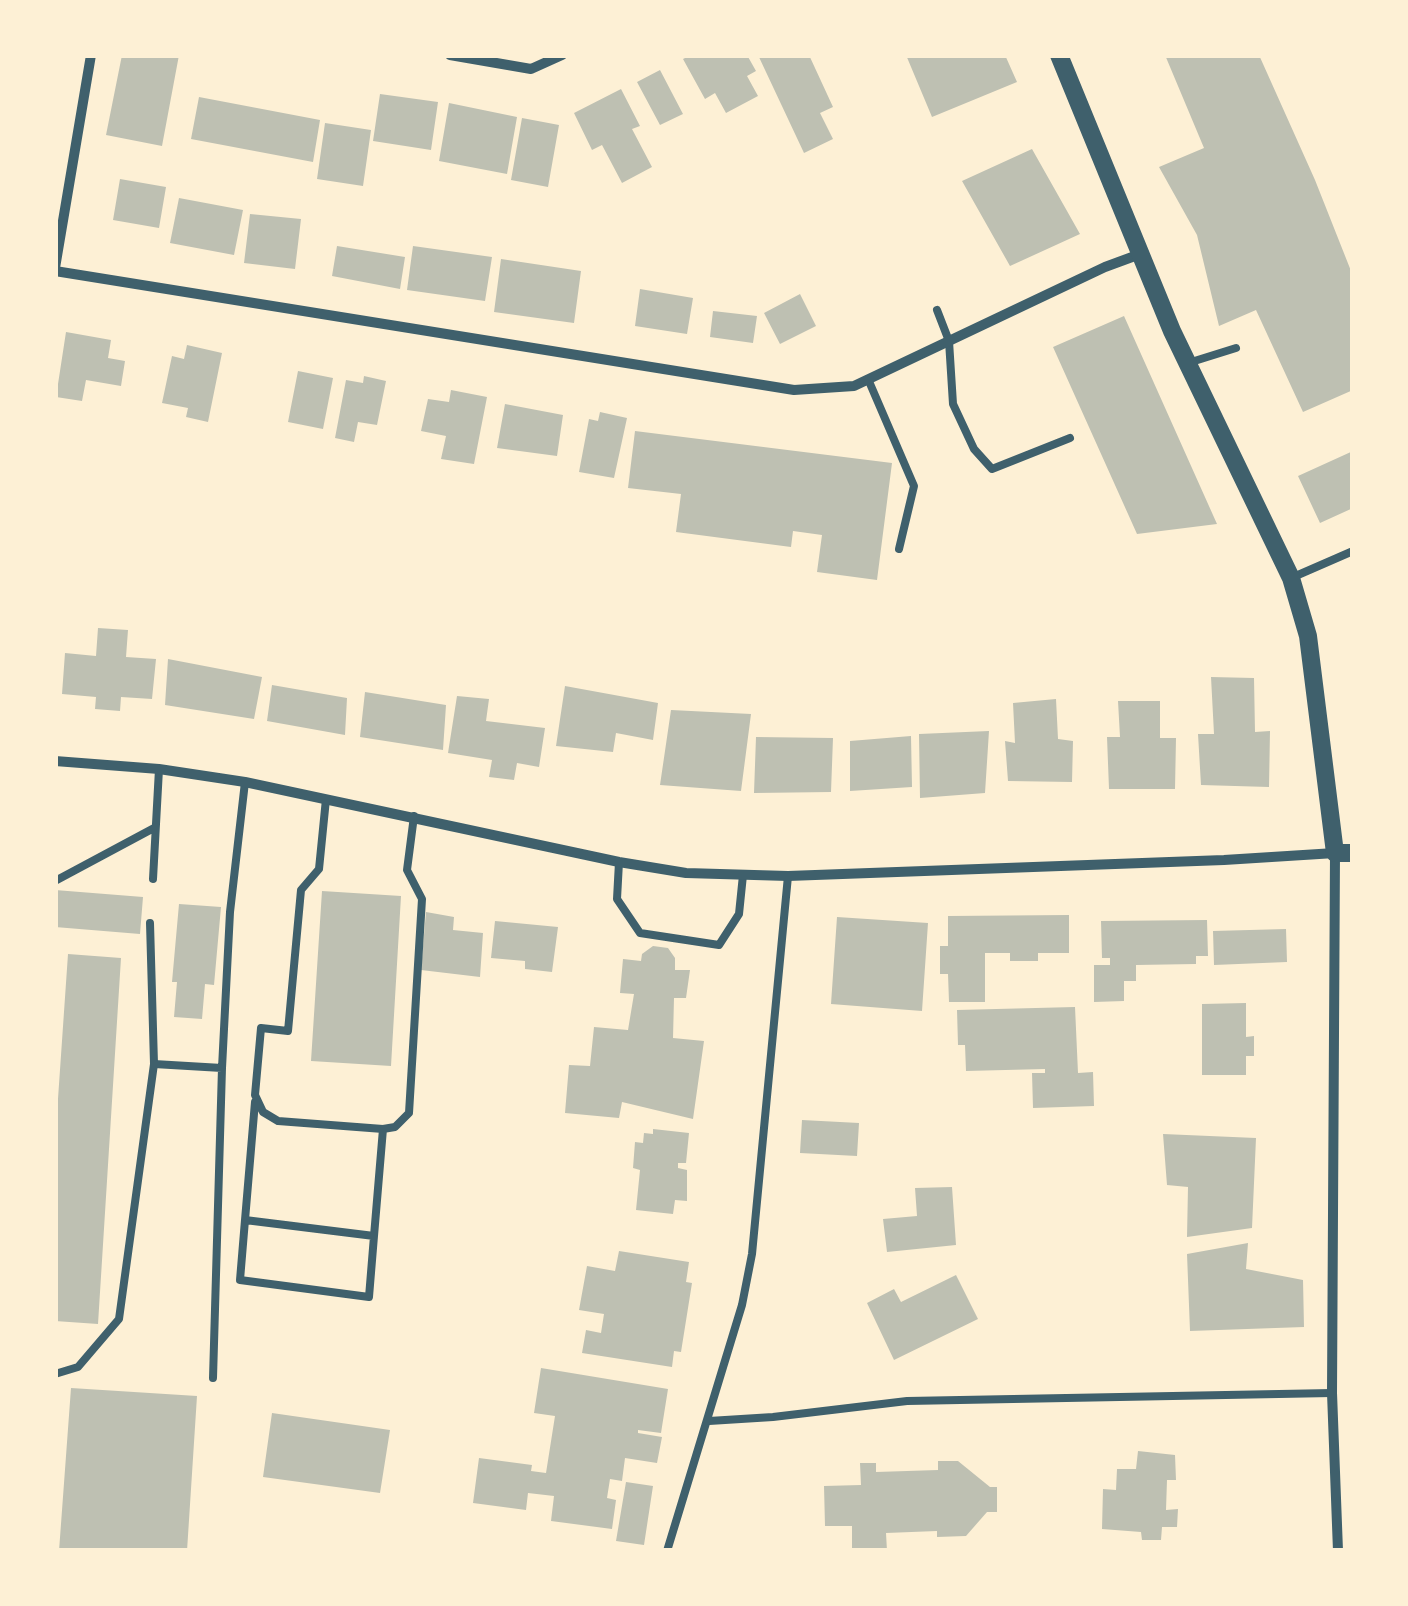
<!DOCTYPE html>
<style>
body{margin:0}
#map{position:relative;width:1408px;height:1606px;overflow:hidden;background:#fdf0d5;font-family:"Times New Roman",serif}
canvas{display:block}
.frame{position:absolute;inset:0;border:58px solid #fdf0d5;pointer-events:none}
</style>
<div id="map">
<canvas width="1408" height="1606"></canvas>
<div class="frame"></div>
</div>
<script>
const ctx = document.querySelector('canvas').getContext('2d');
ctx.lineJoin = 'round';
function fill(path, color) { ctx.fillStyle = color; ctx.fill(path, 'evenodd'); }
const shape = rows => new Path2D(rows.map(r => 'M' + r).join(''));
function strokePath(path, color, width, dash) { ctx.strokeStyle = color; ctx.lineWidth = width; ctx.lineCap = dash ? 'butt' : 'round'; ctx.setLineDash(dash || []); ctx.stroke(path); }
const building = shape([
 [122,55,179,55,162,146,106,135],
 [691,55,747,55,756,71,747,76,758,96,726,113,715,93,705,99,683,59],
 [758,55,809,55,833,107,820,113,833,139,804,153],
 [906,55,1005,55,1017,82,932,117],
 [1165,55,1259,55,1315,180,1353,276,1353,390,1303,412,1256,310,1219,326,1197,235,1159,167,1204,148],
 [660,70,683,114,660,125,637,82],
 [621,89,640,126,632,129,652,167,622,183,602,145,592,150,574,113],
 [380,94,438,102,431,150,373,141],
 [199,97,320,120,313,162,191,139],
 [449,103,517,117,507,174,439,161],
 [522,118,559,125,548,187,511,180],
 [325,123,371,130,363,186,317,179],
 [1032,149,1080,234,1010,266,962,181],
 [120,179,166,187,159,228,113,220],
 [179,198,243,210,234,255,170,243],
 [250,214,301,219,295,269,244,263],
 [337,246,405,257,400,289,332,276],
 [413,246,492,257,485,301,407,290],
 [501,259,581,271,574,323,494,312],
 [640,289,693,298,687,334,635,326],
 [800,294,816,326,780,344,764,313],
 [713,311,757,316,753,343,710,337],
 [1124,316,1217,524,1137,534,1053,347],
 [66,332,111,340,108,358,125,361,121,386,86,380,82,401,56,397],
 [187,345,222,353,208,422,186,417,188,408,162,403,172,356,184,359],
 [298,371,333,378,323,429,288,422],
 [364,376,386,381,377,425,358,422,354,442,335,438,346,380,363,383],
 [451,390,487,397,474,464,441,459,446,436,421,431,428,399,449,402],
 [505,404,563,415,557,456,497,448],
 [600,412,627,418,614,478,579,472,589,419,598,421],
 [635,431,892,463,877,580,817,572,822,535,793,531,791,547,676,532,681,494,628,488],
 [1353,451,1353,508,1320,523,1298,476],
 [98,628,128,630,126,657,156,659,152,699,121,697,120,711,95,709,96,697,62,694,65,653,96,656],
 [168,659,262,677,254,719,165,705],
 [1211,677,1254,678,1255,732,1270,731,1269,787,1201,785,1198,734,1214,734],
 [272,685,347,698,345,735,267,721],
 [565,686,658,703,653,740,616,733,613,752,556,746],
 [365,692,446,705,443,750,360,737],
 [457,696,489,699,486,721,545,728,539,767,517,763,514,780,489,777,492,760,448,753],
 [1056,699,1058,739,1073,741,1072,782,1008,781,1005,741,1015,743,1013,703],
 [1118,701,1160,701,1160,738,1176,738,1175,789,1109,789,1107,737,1120,737],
 [671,710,751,714,741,791,660,785],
 [989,731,985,793,920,798,919,734],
 [911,736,912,787,850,791,850,741],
 [756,737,833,738,831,792,754,793],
 [55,890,143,897,140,934,55,927],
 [322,891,401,896,391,1066,311,1061],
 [179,904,221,907,214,985,205,984,202,1019,174,1017,177,982,172,982],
 [426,912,454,917,453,930,483,933,480,977,421,970],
 [1069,915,1069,953,1038,953,1038,961,1010,961,1010,953,985,953,985,1002,949,1002,948,974,940,974,940,946,948,946,948,916],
 [837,917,928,923,922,1011,831,1004],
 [1207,920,1208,956,1196,956,1196,964,1136,965,1136,981,1124,981,1124,1001,1094,1002,1094,965,1110,965,1110,958,1102,958,1101,921],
 [495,921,558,927,552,972,525,969,525,961,491,958],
 [1286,929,1287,962,1214,965,1213,931],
 [653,946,668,948,675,958,675,970,690,970,686,998,674,998,673,1038,704,1041,693,1119,622,1102,619,1118,565,1113,569,1065,590,1066,594,1027,628,1030,634,994,620,993,623,959,641,961,642,954],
 [68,954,121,958,98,1324,55,1321,55,1142],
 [1246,1003,1246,1037,1254,1036,1254,1056,1246,1056,1246,1075,1202,1075,1202,1004],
 [1075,1007,1078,1073,1093,1072,1094,1106,1033,1108,1032,1073,1045,1073,1045,1069,966,1071,965,1045,958,1045,957,1010],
 [802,1120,859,1123,857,1156,800,1153],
 [653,1129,689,1133,686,1163,678,1163,678,1168,687,1170,687,1201,675,1200,673,1214,636,1210,640,1170,633,1168,635,1142,643,1143,644,1133,653,1134],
 [1163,1134,1256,1138,1252,1228,1187,1237,1188,1187,1167,1185],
 [952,1187,956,1245,887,1252,883,1219,917,1216,915,1188],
 [1248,1243,1246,1269,1303,1280,1304,1327,1190,1331,1187,1254],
 [619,1251,689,1262,686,1282,692,1283,681,1352,674,1351,672,1367,582,1353,586,1330,601,1333,604,1314,579,1310,587,1266,615,1271],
 [956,1275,978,1319,894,1360,867,1303,894,1289,901,1302],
 [541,1368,668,1389,661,1433,638,1430,638,1433,662,1437,657,1463,625,1458,622,1481,610,1479,607,1498,616,1500,612,1529,551,1521,554,1496,528,1493,526,1510,473,1503,479,1458,532,1465,531,1471,546,1473,555,1416,534,1413],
 [71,1388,197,1396,187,1551,59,1551],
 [272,1413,390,1430,380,1493,263,1477],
 [1138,1451,1175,1455,1176,1480,1167,1480,1166,1510,1178,1509,1177,1527,1162,1527,1161,1540,1142,1540,1141,1532,1102,1529,1103,1489,1116,1490,1117,1469,1136,1469],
 [938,1461,958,1461,990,1487,997,1487,997,1512,987,1512,966,1536,937,1537,937,1531,886,1533,887,1551,852,1551,852,1526,825,1526,824,1486,861,1485,860,1463,876,1463,876,1472,938,1470],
 [626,1482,653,1486,644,1545,616,1541]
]);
const service = shape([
 [937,310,949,341,953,404,974,449,992,469,1070,438],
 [1188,363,1236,348],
 [868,379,914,486,899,549],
 [1291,578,1353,551],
 [326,799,319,869,301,890,288,1031,261,1028,255,1095,263,1112,278,1121,383,1129,395,1127,409,1113,422,899,407,870,414,816],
 [619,862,617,899,640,933,719,945,739,914,743,875],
 [153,879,159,769],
 [55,881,154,828],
 [150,923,154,1064],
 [255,1102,245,1220,374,1236,383,1129],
 [245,1220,240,1280,369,1297,374,1236],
 [55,1374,78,1367,119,1319,154,1064,222,1068],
 [213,1378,222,1068,230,912,245,782],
 [709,1421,773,1417,907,1401,1332,1393],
 [667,1551,742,1305,752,1254,788,876]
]);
const minor = shape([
 [450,55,531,69,562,55],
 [55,268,91,55],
 [55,271,794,390,854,386,1105,267,1143,253],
 [55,761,159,769,245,782,619,862,686,873,788,876,1224,860,1335,853,1332,1393,1338,1551]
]);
const tertiary = shape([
 [1059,55,1172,331,1291,578,1308,636,1335,853,1353,853]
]);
fill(building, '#bec0b2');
strokePath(service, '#3f606c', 8);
strokePath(minor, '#3f606c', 10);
strokePath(tertiary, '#3f606c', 18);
</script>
